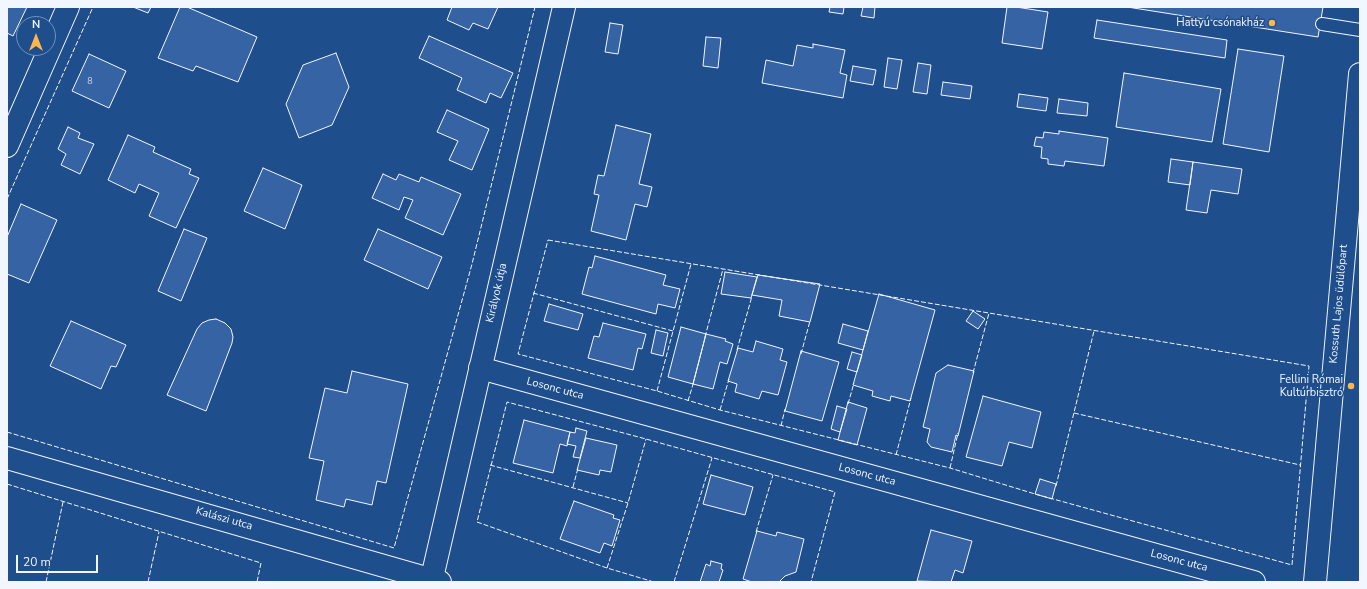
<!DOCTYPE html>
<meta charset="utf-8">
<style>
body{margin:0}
#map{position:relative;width:1367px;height:589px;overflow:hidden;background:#1f4e8c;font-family:"Nunito Sans",sans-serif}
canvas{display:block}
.frame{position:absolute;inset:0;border:8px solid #f2f6ff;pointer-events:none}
.north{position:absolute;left:16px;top:16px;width:40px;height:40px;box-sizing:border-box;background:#1f4e8c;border:1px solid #7391ba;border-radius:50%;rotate:0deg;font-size:11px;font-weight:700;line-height:16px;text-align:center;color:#f2f6ff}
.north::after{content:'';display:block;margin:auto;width:14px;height:18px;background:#ffb74d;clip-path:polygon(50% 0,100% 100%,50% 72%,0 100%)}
.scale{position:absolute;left:16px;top:555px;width:82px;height:18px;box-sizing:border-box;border:2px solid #f2f6ff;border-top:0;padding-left:5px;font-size:12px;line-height:14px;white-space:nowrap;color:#f2f6ff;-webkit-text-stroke:3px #1f4e8c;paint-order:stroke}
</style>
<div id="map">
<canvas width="1367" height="589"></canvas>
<div class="frame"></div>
<div class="north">N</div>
<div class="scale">20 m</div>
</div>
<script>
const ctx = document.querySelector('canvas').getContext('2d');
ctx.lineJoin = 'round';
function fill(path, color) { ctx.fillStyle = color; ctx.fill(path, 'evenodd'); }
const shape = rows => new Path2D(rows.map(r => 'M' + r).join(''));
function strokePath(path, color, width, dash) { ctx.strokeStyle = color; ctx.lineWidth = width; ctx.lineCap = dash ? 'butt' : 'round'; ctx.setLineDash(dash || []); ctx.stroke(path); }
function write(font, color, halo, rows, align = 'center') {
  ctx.font = font + ' "Nunito Sans",sans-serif'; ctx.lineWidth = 3; ctx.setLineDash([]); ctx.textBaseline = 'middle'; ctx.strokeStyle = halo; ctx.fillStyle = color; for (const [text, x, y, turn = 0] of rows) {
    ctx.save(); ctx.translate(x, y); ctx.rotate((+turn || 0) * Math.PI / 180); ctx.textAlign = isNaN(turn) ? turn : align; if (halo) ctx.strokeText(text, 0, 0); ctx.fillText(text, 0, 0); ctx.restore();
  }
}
const building = shape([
 [7,7,27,7,13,36,7,33,7,7],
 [133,7,151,7,148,13,133,7],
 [180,7,187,7,257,37,238,82,196,66,193,71,158,58,180,7],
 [452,7,498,7,488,29,473,23,469,30,447,20,452,7],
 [830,7,844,7,843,14,829,12,830,7],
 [863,7,875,7,874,18,861,16,863,7],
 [1007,7,1016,7,1048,12,1042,49,1002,43,1007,7],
 [1127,7,1323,7,1318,37,1127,7],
 [1097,20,1227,40,1225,58,1094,38,1097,20],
 [610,23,623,25,618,54,605,52,610,23],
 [429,36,513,73,501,98,490,93,486,103,457,90,462,78,419,58,429,36],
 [706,37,721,38,718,68,703,66,706,37],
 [813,44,845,50,840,73,847,75,843,98,762,83,766,60,793,66,797,45,813,48,813,44],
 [1238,49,1284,56,1269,152,1223,144,1238,49],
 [336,53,349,87,332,125,299,138,286,104,303,65,336,53],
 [89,54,126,71,109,108,72,91,89,54],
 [888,58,902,60,897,89,884,87,888,58],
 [918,63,931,65,927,94,913,92,918,63],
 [853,66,876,70,873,85,850,81,853,66],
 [1124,73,1221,89,1212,142,1116,127,1124,73],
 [943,82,972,86,970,99,941,95,943,82],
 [1019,94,1048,98,1046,111,1017,107,1019,94],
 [1059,99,1088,103,1087,116,1057,113,1059,99],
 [447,110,489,129,472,170,449,160,458,141,437,132,447,110],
 [616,125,651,134,639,184,652,187,647,207,635,204,626,240,591,231,599,195,594,194,598,175,604,176,616,125],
 [68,127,80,133,78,138,94,144,80,174,61,165,66,154,58,149,68,127],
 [1059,131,1108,138,1104,166,1065,161,1064,166,1048,164,1048,159,1041,158,1042,147,1034,146,1036,137,1043,138,1044,132,1059,134,1059,131],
 [128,135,155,147,153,152,191,169,189,174,199,178,176,228,149,216,159,193,139,184,135,193,108,180,128,135],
 [1171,159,1193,162,1190,185,1168,182,1171,159],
 [1193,162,1242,169,1238,194,1211,190,1207,213,1186,210,1193,162],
 [263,168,302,185,285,229,244,211,263,168],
 [383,174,396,180,399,174,419,182,421,177,461,194,443,235,405,218,413,200,404,197,399,210,372,198,383,174],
 [21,204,57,220,29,283,7,274,7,237,21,204],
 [184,229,207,238,181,301,158,291,184,229],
 [378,229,442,257,428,289,364,260,378,229],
 [595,256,666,275,663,285,680,289,675,308,658,304,656,314,582,294,589,267,592,268,595,256],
 [725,272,757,277,751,298,721,294,725,272],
 [758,275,820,284,810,322,779,316,782,300,752,295,758,275],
 [879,294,935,310,910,401,891,396,890,401,872,396,873,391,853,385,879,294],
 [549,304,583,314,578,330,544,321,549,304],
 [973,311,985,319,978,329,966,321,973,311],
 [216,319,225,323,231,329,233,337,232,343,206,411,167,395,197,329,202,323,209,320,216,319],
 [71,321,126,345,116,367,111,366,101,389,50,366,71,321],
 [603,323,646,334,642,349,638,348,633,370,588,358,594,336,599,337,603,323],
 [843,324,868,331,863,350,838,343,843,324],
 [681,327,706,334,693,384,668,377,681,327],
 [656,330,668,333,663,356,651,353,656,330],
 [706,334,726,339,725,341,733,344,727,364,720,362,713,389,693,384,706,334],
 [756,341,783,349,780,360,787,362,778,395,762,391,759,399,735,392,737,384,728,381,738,348,753,352,756,341],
 [801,351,839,362,822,421,785,411,801,351],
 [852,352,862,355,857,372,847,369,852,352],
 [948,365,974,371,958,436,956,435,952,452,931,447,927,442,930,429,923,427,936,373,948,365],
 [352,371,408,384,386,483,377,481,372,505,346,499,344,507,316,500,324,461,309,458,325,388,347,393,352,371],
 [983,396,1041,412,1032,448,1009,442,1002,466,966,457,983,396],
 [848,402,867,408,857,445,838,440,848,402],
 [837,406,847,409,840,432,831,429,837,406],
 [524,420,570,432,567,446,560,444,553,473,513,463,524,420],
 [576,428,587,431,580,458,573,457,576,446,567,444,570,432,575,433,576,428],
 [586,438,617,445,611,472,600,470,599,475,577,470,586,438],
 [711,475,753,487,745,515,703,504,711,475],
 [1040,479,1056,484,1052,499,1035,494,1040,479],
 [574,501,614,515,613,518,620,520,612,546,604,543,600,553,560,539,574,501],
 [931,530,972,541,963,573,955,570,951,582,917,581,931,530],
 [757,531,776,536,777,532,804,539,796,572,785,576,779,582,752,582,743,579,757,531],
 [711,561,722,564,721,569,723,570,719,582,700,582,706,564,710,566,711,561]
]);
const lane = shape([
 [1322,24,1360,30]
]);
const street = shape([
 [7,146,68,7],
 [480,368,1254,582],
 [7,458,440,582],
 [1315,582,1360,74]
]);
const secondary = shape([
 [431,582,564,7]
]);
const fence = shape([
 [7,199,93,7],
 [548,240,1309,366,1292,565,1035,494,950,468,720,410,657,391,518,354,548,240],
 [533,293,673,331],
 [705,337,723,269],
 [737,350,752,296],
 [801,354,810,321],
 [973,373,989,313],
 [657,391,691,264],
 [688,401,694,381],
 [848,404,854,383],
 [720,410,729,379],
 [1074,413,1300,465],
 [781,426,785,409],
 [7,432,394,548,472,264,535,7],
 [896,455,911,398],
 [490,465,628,503],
 [950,468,958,433],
 [7,484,261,563,257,582],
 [1056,486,1094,331],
 [573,487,578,468],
 [756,532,773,475],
 [607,568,628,503,646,439],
 [46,582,63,502],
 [148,582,159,532],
 [654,582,607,568,477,522,507,402,646,439,835,492,811,582],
 [674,582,712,458]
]);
const markers = [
 [1272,23,4,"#ffb74d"],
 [1351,386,4,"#ffb74d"]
];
const numberNames = [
 ["8",90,82]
];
const poiNames = [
 ["Hattyú csónakház",1264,23],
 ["Fellini Római",1343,380],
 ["Kultúrbisztró",1343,393]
];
const streetNames = [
 ["Királyok útja",497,293,-77],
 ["Kossuth Lajos üdülőpart",1339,304,-85],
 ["Losonc utca",555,389,15],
 ["Losonc utca",867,475,15],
 ["Kalászi utca",224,519,16],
 ["Losonc utca",1179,561,15]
];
fill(building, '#3563a3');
strokePath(building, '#f2f6ff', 1);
strokePath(lane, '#f2f6ff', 14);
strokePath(street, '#f2f6ff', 24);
strokePath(secondary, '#f2f6ff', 24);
strokePath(lane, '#1f4e8c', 12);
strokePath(street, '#1f4e8c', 22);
strokePath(secondary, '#1f4e8c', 22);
strokePath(fence, '#f2f6ff', 1, [5, 2]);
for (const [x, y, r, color] of markers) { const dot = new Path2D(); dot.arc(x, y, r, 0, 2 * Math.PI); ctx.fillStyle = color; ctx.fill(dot); strokePath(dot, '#1f4e8c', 1.5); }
write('9px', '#c3d1e8', null, numberNames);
write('11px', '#f2f6ff', '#1f4e8c', poiNames, 'right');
write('11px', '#f2f6ff', '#1f4e8c', streetNames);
</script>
